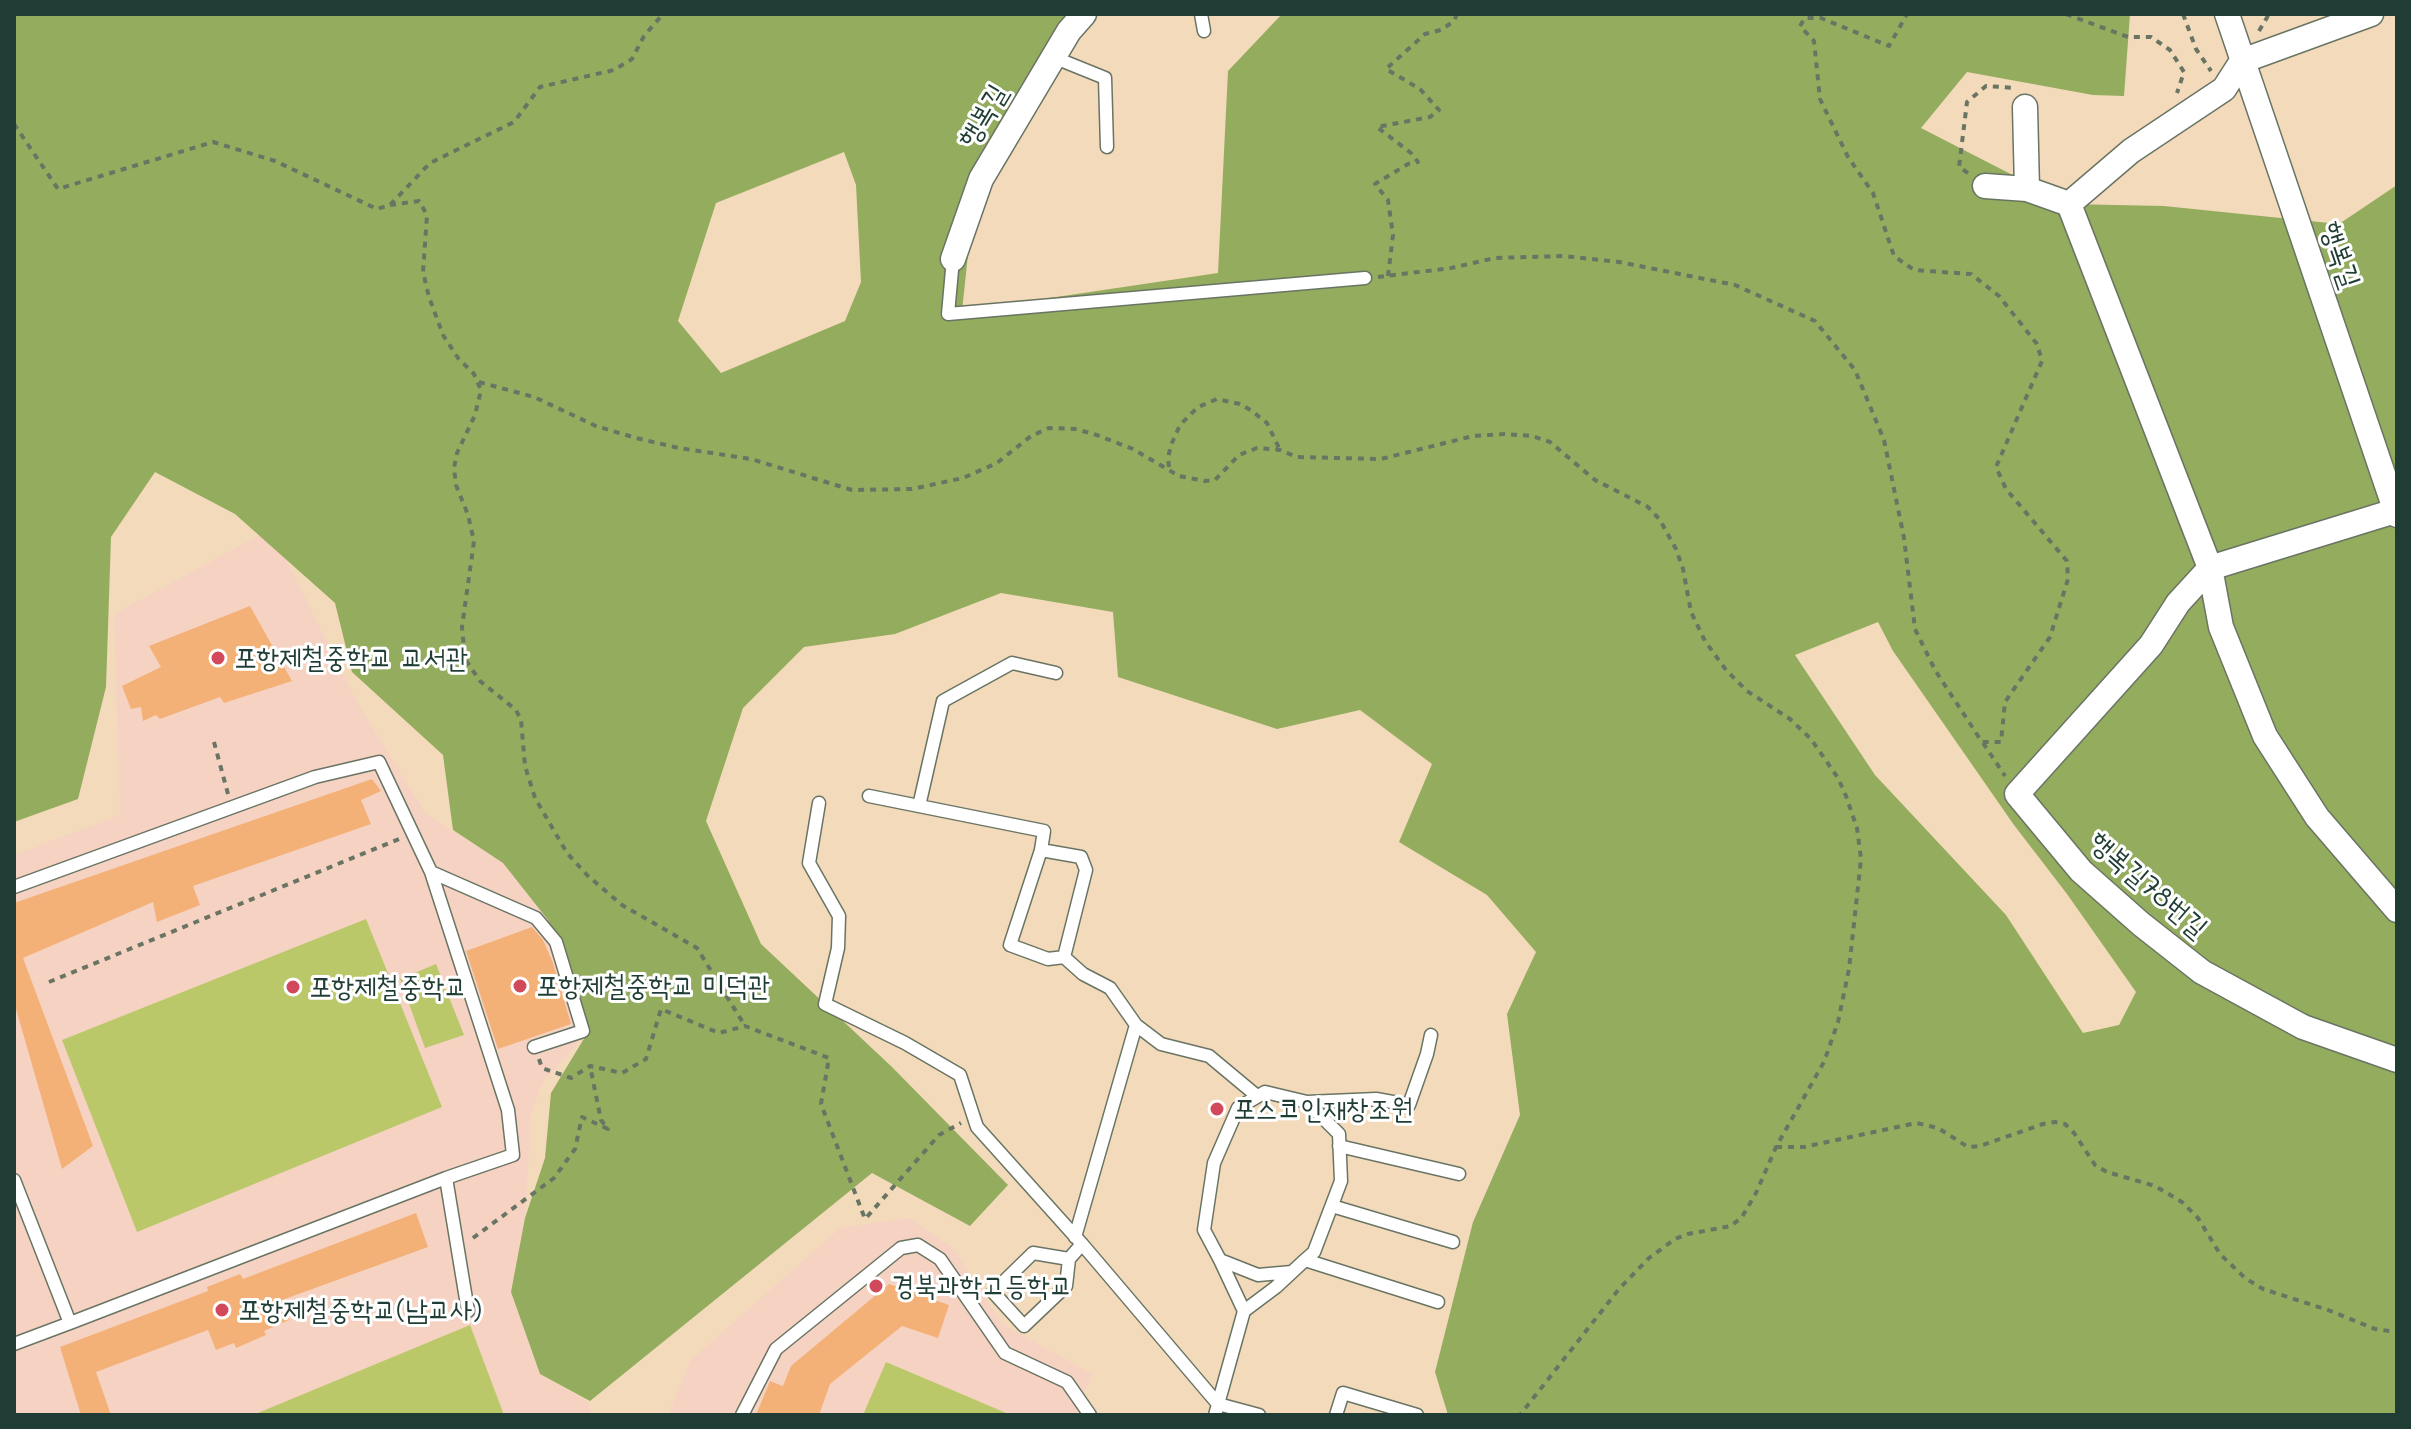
<!DOCTYPE html>
<meta charset="utf-8">
<style>
body{margin:0}
#map{position:relative;width:2411px;height:1429px;overflow:hidden;background:#f3dabb;font-family:Mali,sans-serif}
canvas{display:block}
.frame{position:absolute;inset:0;border:16px solid #1f3d34;pointer-events:none}
</style>
<div id="map">
<canvas width="2411" height="1429"></canvas>
<div class="frame"></div>
</div>
<script>
const ctx = document.querySelector('canvas').getContext('2d');
ctx.lineJoin = 'round';
function fill(path, color) { ctx.fillStyle = color; ctx.fill(path, 'evenodd'); }
const shape = rows => new Path2D(rows.map(r => 'M' + r).join(''));
function strokePath(path, color, width, dash) { ctx.strokeStyle = color; ctx.lineWidth = width; ctx.lineCap = dash ? 'butt' : 'round'; ctx.setLineDash(dash || []); ctx.stroke(path); }
function write(font, color, halo, rows, align = 'center') {
  ctx.font = font + ' Mali,"Poor Story",sans-serif'; ctx.lineWidth = 6; ctx.setLineDash([]); ctx.textBaseline = 'middle'; ctx.strokeStyle = halo; ctx.fillStyle = color; for (const [text, x, y, turn = 0] of rows) {
    ctx.save(); ctx.translate(x, y); ctx.rotate((+turn || 0) * Math.PI / 180); ctx.textAlign = isNaN(turn) ? turn : align; if (halo) ctx.strokeText(text, 0, 0); ctx.fillText(text, 0, 0); ctx.restore();
  }
}
const built = shape([
 [271,529,357,702,426,814,503,863,548,920,588,1032,543,1082,531,1113,525,1218,511,1292,540,1374,588,1402,592,1415,14,1415,14,855,120,815,114,614],
 [909,1218,953,1248,1002,1324,1092,1374,1076,1415,668,1415,691,1360,840,1228]
]);
const green = shape([
 [366,919,442,1107,137,1232,62,1040],
 [436,964,464,1035,425,1048,400,979],
 [470,1325,504,1415,253,1415],
 [886,1362,1011,1415,863,1415]
]);
const forest = shape([
 [14,14,1077,14,977,170,962,311,1218,273,1228,71,1282,14,2130,14,2124,96,2093,95,1967,72,1921,128,2069,204,2164,206,2339,224,2397,185,2397,1415,1448,1415,1435,1372,1473,1222,1520,1115,1507,1014,1536,952,1487,895,1399,842,1432,764,1360,710,1277,729,1118,677,1113,612,1001,593,895,634,804,647,743,708,706,821,761,944,892,1067,1008,1185,970,1226,872,1173,590,1401,540,1374,511,1292,525,1218,545,1158,551,1093,588,1032,548,920,503,863,453,830,443,755,352,672,335,603,235,514,155,472,111,537,106,687,78,799,14,822],
 [844,152,856,185,861,282,845,321,721,373,678,321,716,203],
 [1878,622,1893,651,2014,825,2067,894,2136,992,2119,1025,2083,1033,2006,915,1875,775,1795,655]
]);
const building = shape([
 [250,606,292,681,224,703,220,697,160,719,156,715,143,721,141,707,131,709,122,686,161,667,149,646],
 [372,779,381,791,361,800,371,824,193,886,200,905,157,922,153,902,23,958,93,1146,62,1169,14,1002,14,903],
 [532,927,543,940,553,963,571,1024,498,1049,466,951],
 [416,1213,428,1247,282,1300,289,1320,264,1331,266,1335,236,1348,234,1343,216,1350,208,1330,96,1372,111,1415,81,1415,60,1347,208,1291,207,1287,240,1274,243,1279],
 [889,1284,949,1305,938,1338,902,1326,830,1384,819,1415,756,1415,770,1381,783,1386,791,1366]
]);
const path = shape([
 [2066,14,2128,37,2151,37,2170,50,2184,72,2177,93],
 [2183,14,2196,49,2211,71],
 [2259,31,2269,14],
 [14,124,58,189,213,142,275,161,377,209,390,205,430,163,514,122,540,87,614,70,632,59,644,36,663,14],
 [1968,173,1959,167,1967,102,1986,86,2016,88],
 [390,205,419,201,427,215,423,272,429,297,443,335,458,358,474,374,481,390,475,415,457,453,454,468,456,485,468,515,474,541,462,627,465,659,480,681,516,710,521,720,525,766,535,798,567,853,588,876,622,905,697,948,745,1026],
 [1388,276,1393,235,1388,200,1375,184,1408,164,1418,162,1411,153,1377,127,1430,117,1439,110,1420,89,1386,69,1425,34,1441,30,1454,21,1457,14],
 [1378,277,1451,268,1495,258,1564,256,1619,262,1735,285,1815,321,1855,370,1884,440,1904,538,1915,629,1935,670,1982,742,2001,742,2005,702,2050,637,2068,579,2067,561,2006,489,1996,467,2042,361,2037,344,1999,296,1971,274,1914,270,1894,256,1873,193,1848,157,1820,99,1814,41,1800,26,1805,18,1821,18,1889,46,1907,14],
 [479,382,534,397,596,426,636,438,679,448,751,459,852,490,912,489,963,478,997,463,1031,436,1049,428,1075,429,1094,434,1133,449,1179,476,1205,481,1215,480,1239,455,1257,448,1280,450,1297,457,1381,459,1473,436,1505,434,1532,436,1550,442,1595,480,1648,507,1660,520,1676,549,1683,569,1691,612,1705,641,1726,670,1747,691,1790,719,1811,739,1838,778,1846,796,1857,828,1861,859,1849,969,1838,1022,1824,1062,1776,1147,1756,1193,1742,1217,1731,1226,1688,1234,1675,1239,1649,1258,1619,1289,1520,1415],
 [1169,467,1168,458,1171,445,1180,425,1198,407,1217,399,1240,404,1252,411,1267,423,1280,450],
 [214,742,228,794],
 [1983,743,2005,776],
 [49,982,399,839],
 [539,1059,542,1068,571,1078,590,1066,622,1073,646,1059,661,1009,719,1033,745,1026,829,1058,821,1104,865,1219,939,1135,961,1123],
 [1776,1147,1804,1147,1916,1123,1938,1128,1968,1147,1980,1146,2043,1124,2055,1122,2065,1124,2074,1133,2095,1165,2107,1172,2155,1186,2182,1202,2198,1218,2220,1254,2245,1278,2263,1289,2328,1310,2375,1329,2397,1332],
 [473,1238,554,1178,575,1149,582,1117,608,1129,601,1120,590,1066]
]);
const lane = shape([
 [1201,14,1204,31],
 [1053,57,1105,78,1107,147],
 [953,259,948,314,1365,278],
 [869,796,1044,831,1041,850],
 [819,803,809,863,839,916,838,948,825,1004,905,1043,960,1075,977,1127,1082,1244,1218,1404,1259,1415],
 [919,806,943,701,1012,663,1056,673],
 [431,872,536,918,556,942,583,1031,534,1047],
 [14,887,315,777,379,762,431,872,508,1110,513,1155,446,1178],
 [1064,957,1086,870,1081,857,1041,850,1010,945,1048,959,1064,957,1083,974,1110,988,1136,1025,1161,1044,1209,1056,1257,1096],
 [1307,1102,1376,1099,1409,1105,1427,1054,1431,1035],
 [1339,1146,1459,1174],
 [14,1180,70,1323,14,1344],
 [1332,1206,1453,1242],
 [1075,1237,1136,1025],
 [1069,1259,1033,1253,993,1292,1024,1326,1066,1286,1069,1259,1082,1244],
 [1220,1260,1244,1311],
 [1305,1260,1438,1302],
 [70,1323,446,1178,468,1311],
 [742,1415,776,1349,901,1248,918,1245,940,1259,1005,1353,1067,1382,1090,1415],
 [1215,1415,1244,1311,1276,1287,1305,1260,1314,1252,1341,1181,1339,1134,1307,1102,1265,1092,1238,1108,1214,1163,1204,1230,1220,1260,1258,1275,1292,1272],
 [1336,1415,1343,1393,1417,1415]
]);
const street = shape([
 [2227,14,2397,515],
 [2025,107,2027,189,2069,204],
 [1985,186,2027,189],
 [2069,204,2210,568,2221,627,2265,736,2317,817,2397,910],
 [2069,204,2131,151,2224,89,2242,61,2371,14],
 [953,259,981,179,1069,31,1084,14],
 [2395,511,2210,568,2178,603,2151,645,2017,794,2081,871,2141,924,2202,972,2303,1027,2397,1060]
]);
const markers = [
 [218,658,8,"#d1495b"],
 [520,986,8,"#d1495b"],
 [293,987,8,"#d1495b"],
 [1217,1109,8,"#d1495b"],
 [876,1286,8,"#d1495b"],
 [222,1310,8,"#d1495b"]
];
const streetNames = [
 ["행복길",983,116,-59],
 ["행복길",2340,255,71],
 ["행복길78번길",2148,885,41]
];
const poiNames = [
 ["포항제철중학교 교서관",234,658],
 ["포항제철중학교 미덕관",536,986],
 ["포항제철중학교",309,987],
 ["포스코인재창조원",1233,1109],
 ["경북과학고등학교",892,1286],
 ["포항제철중학교(남교사)",238,1310]
];
fill(built, '#f6d2c3');
fill(green, '#bbc86a');
fill(forest, '#94ac5e');
fill(building, '#f4b177');
strokePath(lane, '#697463', 15);
strokePath(street, '#697463', 27);
strokePath(path, '#697463', 4, [6, 6]);
strokePath(lane, '#fff', 12);
strokePath(street, '#fff', 24);
for (const [x, y, r, color] of markers) { const dot = new Path2D(); dot.arc(x, y, r, 0, 2 * Math.PI); ctx.fillStyle = color; ctx.fill(dot); strokePath(dot, '#fff', 3); }
write('28px', '#1f3d34', '#fff', streetNames);
write('28px', '#1f3d34', '#fff', poiNames, 'left');
</script>
